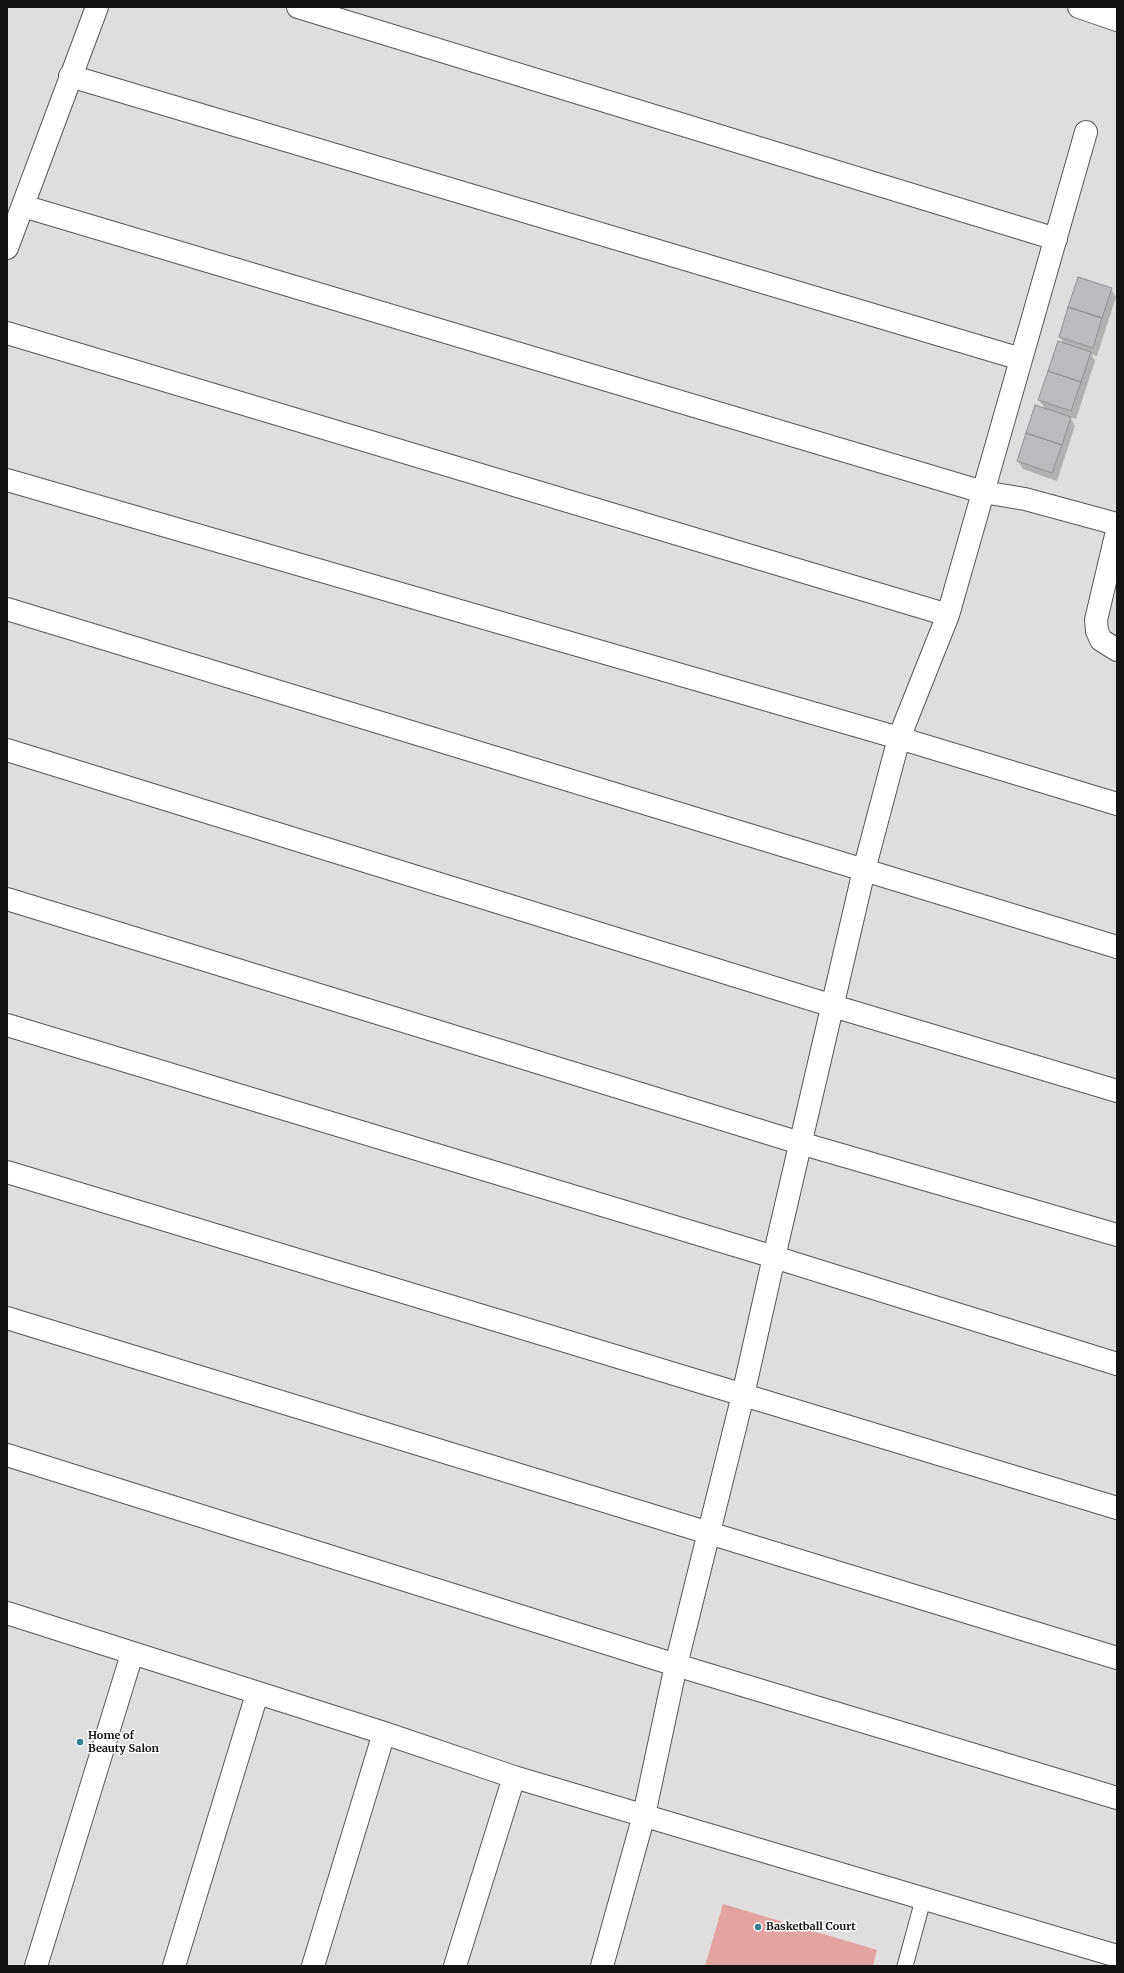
<!DOCTYPE html>
<style>
body{margin:0}
#map{position:relative;width:1124px;height:1973px;overflow:hidden;background:#e0dddf;font-family:Merriweather,serif}
canvas{display:block}
.frame{position:absolute;inset:0;border:8px solid #141314;pointer-events:none}
</style>
<div id="map">
<canvas width="1124" height="1973"></canvas>
<div class="frame"></div>
</div>
<script>
const ctx = document.querySelector('canvas').getContext('2d');
ctx.lineJoin = 'round';
function fill(path, color) { ctx.fillStyle = color; ctx.fill(path, 'evenodd'); }
const shape = rows => new Path2D(rows.map(r => 'M' + r).join(''));
function strokePath(path, color, width, dash) { ctx.strokeStyle = color; ctx.lineWidth = width; ctx.lineCap = dash ? 'butt' : 'round'; ctx.setLineDash(dash || []); ctx.stroke(path); }
function write(font, color, halo, rows, align = 'center') {
  ctx.font = font + ' Merriweather,serif'; ctx.lineWidth = 3; ctx.setLineDash([]); ctx.textBaseline = 'middle'; ctx.strokeStyle = halo; ctx.fillStyle = color; for (const [text, x, y, turn = 0] of rows) {
    ctx.save(); ctx.translate(x, y); ctx.rotate((+turn || 0) * Math.PI / 180); ctx.textAlign = isNaN(turn) ? turn : align; if (halo) ctx.strokeText(text, 0, 0); ctx.fillText(text, 0, 0); ctx.restore();
  }
}
const green = shape([
 [723,1904,877,1950,873,1966,705,1966]
]);
const shadow = shape([
 [1111,289,1116,297,1097,356,1091,354,1095,361,1076,419,1070,417,1075,426,1057,481,1023,469,1018,461,1045,409,1039,400,1064,344,1060,337]
]);
const building = shape([
 [1078,277,1112,288,1102,318,1068,307,1078,277],
 [1068,307,1102,318,1093,348,1059,337,1068,307],
 [1058,341,1091,352,1081,382,1048,371,1058,341],
 [1048,371,1081,382,1071,411,1038,400,1048,371],
 [1035,405,1071,417,1062,445,1026,433,1035,405],
 [1026,433,1062,445,1052,473,1017,461,1026,433]
]);
const lane = shape([
 [905,1966,923,1900]
]);
const street = shape([
 [298,7,1056,239],
 [1079,7,1117,20],
 [70,76,1021,359],
 [23,206,983,492,1025,499,1117,524],
 [7,248,97,7],
 [7,333,948,615],
 [7,480,899,738,1117,804],
 [1117,531,1096,620,1097,631,1101,640,1117,650],
 [7,609,1117,947],
 [7,750,833,1006,1117,1091],
 [7,899,800,1143,1117,1235],
 [7,1025,774,1257,1117,1364],
 [7,1172,1117,1508],
 [7,1318,1117,1658],
 [7,1455,676,1665,1117,1798],
 [7,1613,384,1733,514,1777,1117,1956],
 [36,1966,132,1654],
 [174,1966,257,1694],
 [313,1966,384,1733],
 [455,1966,514,1777],
 [602,1966,644,1815,676,1665,743,1395,774,1257,864,870,899,738,948,615,1086,132]
]);
const markers = [
 [80,1742,4,"#397e8c"],
 [758,1927,4,"#397e8c"]
];
const poiNames = [
 ["Home of",88,1736],
 ["Beauty Salon",88,1749],
 ["Basketball Court",766,1927]
];
fill(green, '#e3a3a2');
fill(shadow, '#0003');
fill(building, '#bcbabe');
strokePath(building, '#929094', 1);
strokePath(lane, '#585557', 17);
strokePath(street, '#585557', 24);
strokePath(lane, '#fff', 15);
strokePath(street, '#fff', 22);
for (const [x, y, r, color] of markers) { const dot = new Path2D(); dot.arc(x, y, r, 0, 2 * Math.PI); ctx.fillStyle = color; ctx.fill(dot); strokePath(dot, '#fff', 1.5); }
write('bold 11px', '#141314', '#fff', poiNames, 'left');
</script>
